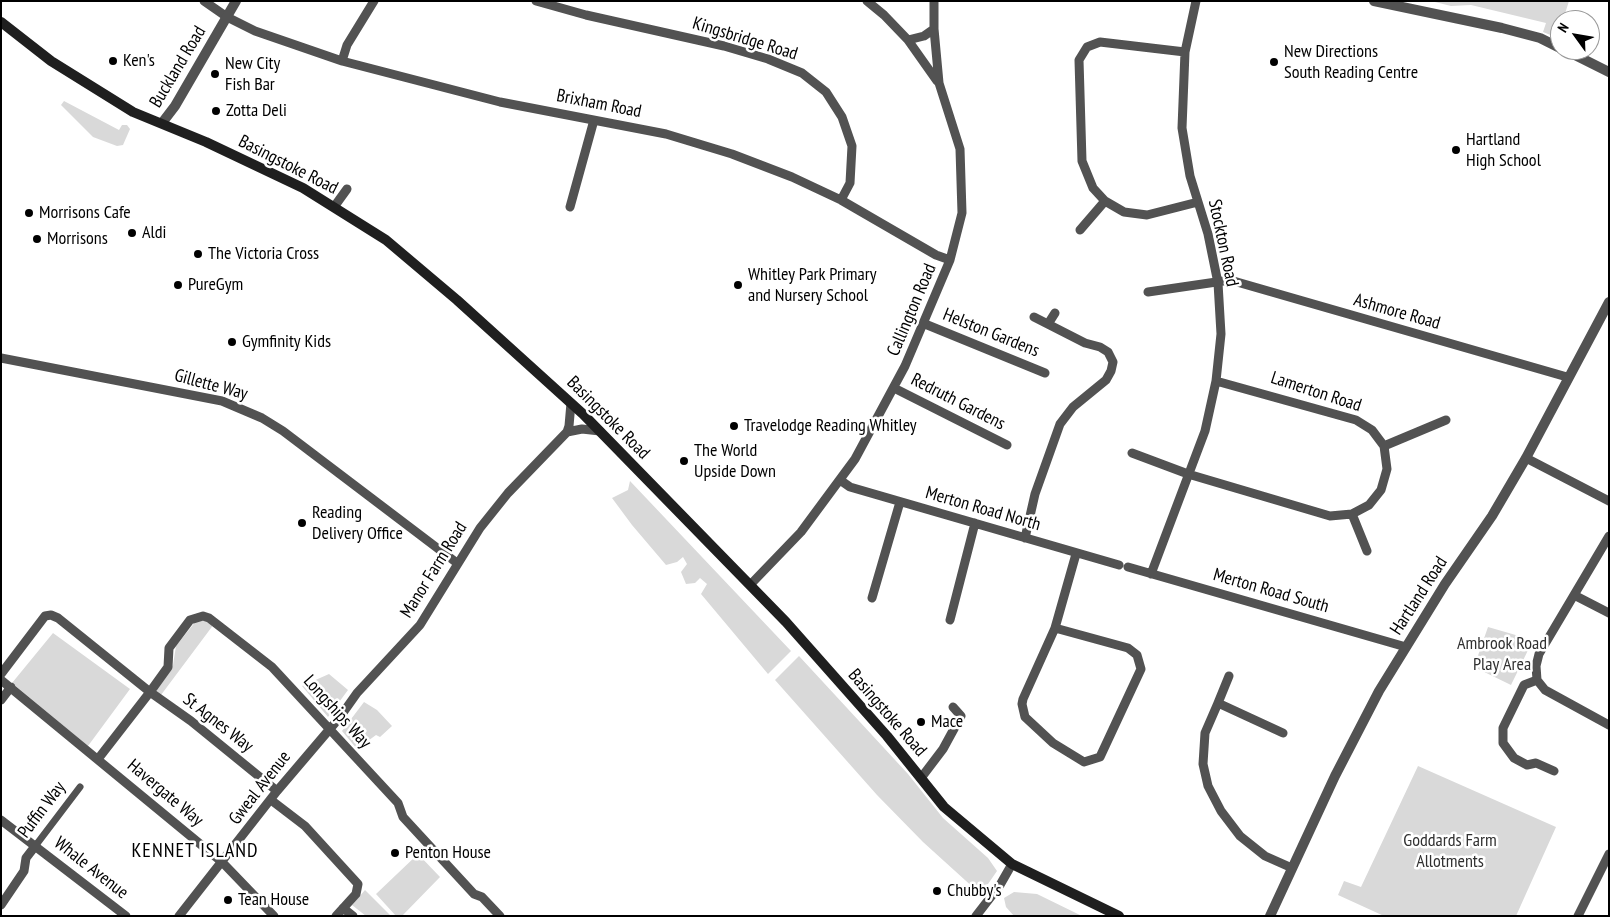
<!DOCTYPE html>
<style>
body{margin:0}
#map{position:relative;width:1610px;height:917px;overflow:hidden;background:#fff;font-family:"PT Sans Narrow",sans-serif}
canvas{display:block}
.frame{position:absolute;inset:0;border:2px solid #000;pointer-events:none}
.north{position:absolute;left:1550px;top:10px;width:50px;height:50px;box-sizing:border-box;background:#fff;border:1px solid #999;border-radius:50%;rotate:302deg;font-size:14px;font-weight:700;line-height:20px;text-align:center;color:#000}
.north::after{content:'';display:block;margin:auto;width:18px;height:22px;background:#000;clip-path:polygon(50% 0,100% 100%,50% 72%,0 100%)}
</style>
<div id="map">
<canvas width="1610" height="917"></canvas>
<div class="frame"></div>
<div class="north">N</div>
</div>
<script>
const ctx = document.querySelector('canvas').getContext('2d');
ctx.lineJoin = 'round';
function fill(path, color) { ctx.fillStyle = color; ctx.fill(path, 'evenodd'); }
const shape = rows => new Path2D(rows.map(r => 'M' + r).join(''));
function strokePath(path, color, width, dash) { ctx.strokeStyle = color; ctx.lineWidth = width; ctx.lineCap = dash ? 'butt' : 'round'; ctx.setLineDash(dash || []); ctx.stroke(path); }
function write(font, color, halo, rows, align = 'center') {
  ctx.font = font + ' "PT Sans Narrow",sans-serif'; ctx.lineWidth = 5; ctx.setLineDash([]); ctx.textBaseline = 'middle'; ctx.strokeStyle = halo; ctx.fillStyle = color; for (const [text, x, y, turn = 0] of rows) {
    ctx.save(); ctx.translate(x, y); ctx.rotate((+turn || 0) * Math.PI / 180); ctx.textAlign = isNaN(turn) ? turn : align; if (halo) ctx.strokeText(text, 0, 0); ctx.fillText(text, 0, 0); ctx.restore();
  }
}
const green = shape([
 [1431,1,1569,1,1563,20,1560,20,1558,38,1543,32,1546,23,1471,5,1451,6],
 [64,101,119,130,122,125,127,125,130,129,123,145,117,146,93,137,61,105],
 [630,481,791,651,768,674,701,594,707,584,700,578,695,583,686,584,681,572,687,564,683,557,677,562,666,565,632,525,612,498,628,490],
 [207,618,214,624,161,695,157,692,157,687,173,665,176,646,196,621],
 [1488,627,1533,640,1511,685,1474,667],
 [53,633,130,689,88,746,12,683],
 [799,656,908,774,943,818,988,858,997,871,988,884,976,890,923,842,877,795,775,680],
 [329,674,348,690,328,717,302,686],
 [364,702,377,710,392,726,380,737,376,735,357,749,342,731],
 [1418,766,1556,827,1516,916,1384,916,1338,895,1344,881,1361,887],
 [418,854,440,877,402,916,396,916,376,894],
 [365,890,391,916,392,916,366,916,352,905],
 [1014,892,1037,894,1082,916,1014,916,1006,907,1004,898]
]);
const pedestrian = shape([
 [36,845,80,787]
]);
const minor = shape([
 [204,1,227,17,255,31,342,61,500,102,666,134,732,154,792,177,841,200,936,255,950,260],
 [536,1,586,15,724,46,768,59,802,73,826,92,842,117,852,146,850,183,841,200],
 [867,1,884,15,908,40,937,81],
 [908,40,924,36,934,29],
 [1185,52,1100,42,1087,47,1079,60,1082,161,1093,188,1105,201,1124,212,1147,215,1198,202],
 [342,61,347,45,374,1],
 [334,207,347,189],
 [570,207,594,120],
 [1080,230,1105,201],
 [1148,292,1230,280,1567,377],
 [925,324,1045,373],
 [1048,324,1055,313],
 [1,358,222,401,262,418,283,431,457,563],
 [894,388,1007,445],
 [567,432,582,429,600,431],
 [1384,446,1446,420],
 [1132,453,1188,474,1330,516,1352,514,1369,505,1381,490,1387,469,1384,446,1372,430,1356,420,1216,381],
 [1526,458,1609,501],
 [840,480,850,487,1119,565],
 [1352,514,1367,551],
 [1609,536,1539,654,1536,666,1537,680,1545,690,1609,725],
 [1025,538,1035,494,1060,424,1073,407,1106,380,1111,371,1113,362,1108,352,1100,347,1085,343,1034,317],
 [1128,567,1406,647],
 [1151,574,1205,431,1216,381,1221,334,1218,283,1208,234,1190,176,1182,128,1185,52,1196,1],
 [750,585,801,532,855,459,905,366,950,260,962,213,960,149,939,83,934,29,934,1],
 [1574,595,1609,613],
 [872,598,900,502],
 [950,620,975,523],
 [1055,628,1023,699,1022,704,1025,717,1053,743,1084,762,1100,757,1141,669,1137,655,1128,648,1055,628,1076,554],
 [1,674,45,616,51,615,58,618,150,692,168,667,169,648,190,620,203,616,209,618,272,667,398,803,403,817,474,894,482,897,500,916],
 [1,680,222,862,274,916],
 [1537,680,1524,685,1503,728,1503,743,1514,758,1527,765,1536,763,1554,771],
 [1,700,11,687],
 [1218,703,1229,676],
 [1283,733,1218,703,1205,733,1203,764,1208,786,1221,811,1240,836,1265,856,1292,868],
 [98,759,150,692,191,721,277,791],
 [921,778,943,749,961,716,953,707],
 [271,800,305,826,358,884,356,894,336,916],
 [1,820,126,916],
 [1,905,24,871,26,858,36,845],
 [343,908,353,916],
 [179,916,277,791,340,717,357,693,420,625,480,528,508,493,567,432,569,426,571,403],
 [976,916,1000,885,1012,864],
 [1578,916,1609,854]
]);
const tertiary = shape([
 [1374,1,1502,28,1540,38,1560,48],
 [1565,50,1609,72],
 [162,123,175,106,236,1],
 [1270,916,1335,776,1379,691,1445,584,1492,516,1526,458,1609,302]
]);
const secondary = shape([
 [1,22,51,61,133,112,206,142,303,188,386,240,457,300,583,414,786,622,887,736,944,807,1012,864,1119,916]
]);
const markers = [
 [113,61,5,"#000"],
 [1274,62,5,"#000"],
 [215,74,5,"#000"],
 [216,111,5,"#000"],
 [1456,150,5,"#000"],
 [29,213,5,"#000"],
 [132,233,5,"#000"],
 [37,239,5,"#000"],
 [198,254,5,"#000"],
 [178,285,5,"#000"],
 [738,285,5,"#000"],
 [232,342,5,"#000"],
 [734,426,5,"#000"],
 [684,461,5,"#000"],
 [302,523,5,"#000"],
 [921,722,5,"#000"],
 [395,853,5,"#000"],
 [937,891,5,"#000"],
 [228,900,5,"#000"]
];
const streetNames = [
 ["Kingsbridge Road",745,39,17],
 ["Buckland Road",178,67,-59],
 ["Brixham Road",599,104,11],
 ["Basingstoke Road",288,165,27],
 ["Stockton Road",1223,243,78],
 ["Callington Road",912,310,-67],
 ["Ashmore Road",1397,312,16],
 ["Helston Gardens",991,333,22],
 ["Gillette Way",211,385,15],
 ["Lamerton Road",1316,392,18],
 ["Redruth Gardens",958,402,27],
 ["Basingstoke Road",608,418,45],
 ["Merton Road North",983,509,16],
 ["Manor Farm Road",434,570,-58],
 ["Merton Road South",1271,591,16],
 ["Hartland Road",1419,596,-57],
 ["Longships Way",337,712,48],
 ["Basingstoke Road",887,713,49],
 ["St Agnes Way",218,723,38],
 ["Gweal Avenue",260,788,-52],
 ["Havergate Way",165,793,40],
 ["Puffin Way",42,810,-53],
 ["Whale Avenue",91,868,38]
];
const poiNames = [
 ["New Directions",1284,52],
 ["South Reading Centre",1284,73],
 ["Ken's",123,61],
 ["New City",225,64],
 ["Fish Bar",225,85],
 ["Zotta Deli",226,111],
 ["Hartland",1466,140],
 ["High School",1466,161],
 ["Morrisons Cafe",39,213],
 ["Aldi",142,233],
 ["Morrisons",47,239],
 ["The Victoria Cross",208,254],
 ["Whitley Park Primary",748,275],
 ["and Nursery School",748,296],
 ["PureGym",188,285],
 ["Gymfinity Kids",242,342],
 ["Travelodge Reading Whitley",744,426],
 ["The World",694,451],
 ["Upside Down",694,472],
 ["Reading",312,513],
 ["Delivery Office",312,534],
 ["Mace",931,722],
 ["Penton House",405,853],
 ["Chubby's",947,891],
 ["Tean House",238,900]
];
const parkNames = [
 ["Ambrook Road",1502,644],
 ["Play Area",1502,665],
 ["Goddards Farm",1450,841],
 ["Allotments",1450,862]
];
const quarterNames = [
 ["KENNET ISLAND",195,851]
];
fill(green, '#d9d9d9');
strokePath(pedestrian, '#525252', 7);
strokePath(minor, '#525252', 9);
strokePath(tertiary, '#525252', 10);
strokePath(secondary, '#1f1f1f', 10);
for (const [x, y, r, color] of markers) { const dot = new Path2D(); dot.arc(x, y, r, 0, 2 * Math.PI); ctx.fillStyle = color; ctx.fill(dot); strokePath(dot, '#fff', 2); }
write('18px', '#000', '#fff', streetNames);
write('18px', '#000', '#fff', poiNames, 'left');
write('18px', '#303030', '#fff', parkNames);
ctx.letterSpacing = '1px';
write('20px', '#000', '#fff', quarterNames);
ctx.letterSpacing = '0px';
</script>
